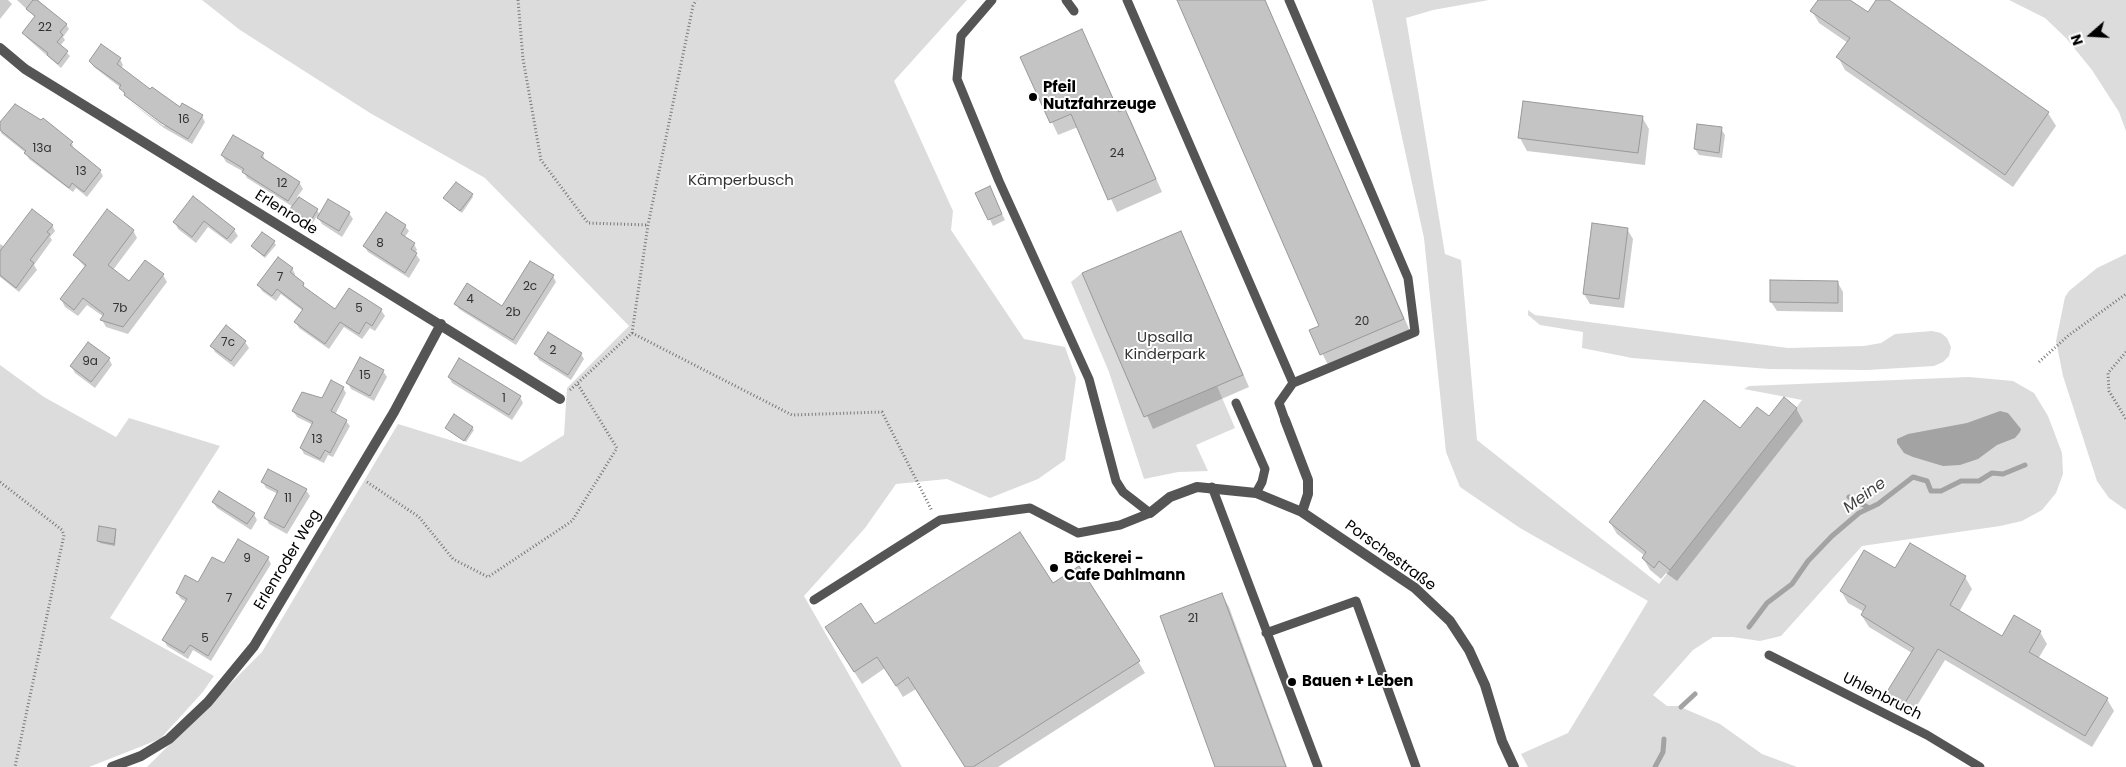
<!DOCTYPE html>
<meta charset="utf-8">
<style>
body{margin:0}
#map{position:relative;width:2126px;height:767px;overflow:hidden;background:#fff;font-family:Poppins,sans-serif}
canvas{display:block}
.north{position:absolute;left:2066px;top:10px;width:50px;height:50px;-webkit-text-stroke:4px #fff;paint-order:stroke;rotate:251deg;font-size:14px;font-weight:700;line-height:20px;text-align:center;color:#000}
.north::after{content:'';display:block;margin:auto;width:18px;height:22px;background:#000;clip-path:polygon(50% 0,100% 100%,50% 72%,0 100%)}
</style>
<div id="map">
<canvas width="2126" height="767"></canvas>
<div class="north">N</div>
</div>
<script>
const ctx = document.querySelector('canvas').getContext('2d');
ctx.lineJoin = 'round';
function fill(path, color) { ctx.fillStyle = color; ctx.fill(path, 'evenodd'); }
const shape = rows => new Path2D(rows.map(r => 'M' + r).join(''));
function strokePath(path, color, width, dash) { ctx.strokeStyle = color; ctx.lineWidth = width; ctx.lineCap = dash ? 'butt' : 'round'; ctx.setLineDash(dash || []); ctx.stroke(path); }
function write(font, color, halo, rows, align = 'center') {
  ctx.font = font + ' Poppins,sans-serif'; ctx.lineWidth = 4; ctx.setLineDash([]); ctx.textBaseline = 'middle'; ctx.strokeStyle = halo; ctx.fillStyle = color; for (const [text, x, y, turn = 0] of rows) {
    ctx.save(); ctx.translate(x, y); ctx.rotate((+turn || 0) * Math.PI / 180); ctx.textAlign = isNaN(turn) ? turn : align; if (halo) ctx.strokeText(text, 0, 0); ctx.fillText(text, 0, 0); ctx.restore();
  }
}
const green = shape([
 [202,0,967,0,894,81,953,211,951,230,1024,339,1065,347,1076,378,1065,460,1038,479,990,498,947,479,896,484,865,528,804,596,902,767,147,767,262,652,398,424,521,462,564,435,567,388,629,326,485,178,370,113,240,30],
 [1372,0,1489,0,1433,10,1406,18,1445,254,1461,260,1477,440,1659,584,1802,400,1744,389,1749,386,1969,377,2013,381,2034,393,2048,416,2062,453,2063,474,2056,493,2042,510,2022,521,2000,526,1862,546,1781,636,1760,641,1733,637,1713,637,1693,650,1653,695,1667,706,1678,706,1720,724,1762,754,1797,767,1528,767,1521,754,1568,733,1648,601,1520,528,1460,487,1446,452,1424,238],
 [2009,0,2126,0,2126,131,2119,112,2092,70,2066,38,2045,18],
 [1181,231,1243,375,1217,386,1235,428,1196,445,1208,471,1178,472,1144,479,1109,372,1071,282,1082,273],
 [2126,254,2126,510,2109,498,2097,481,2063,376,2056,341,2065,297,2069,291,2097,268],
 [1528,310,1535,315,1788,348,1864,346,1881,343,1895,334,1932,331,1941,333,1947,338,1951,347,1949,356,1943,362,1934,366,1867,370,1769,369,1632,358,1582,348,1583,332,1540,325,1528,315],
 [0,365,44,397,116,437,129,418,220,446,110,618,214,676,202,693,160,739,89,767,0,767]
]);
const water = shape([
 [2000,411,2008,413,2021,429,2020,432,2015,438,1997,445,1978,459,1960,465,1943,466,1913,457,1904,453,1897,443,1897,439,1908,434,1967,423]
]);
const shadow = shape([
 [0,0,8,0,12,4,0,19],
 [17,0,38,0,66,24,69,29,63,37,65,40,60,46,70,56,61,68,27,38,24,33,35,17],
 [1178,0,1265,0,1410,331,1329,367,1311,331,1321,327],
 [1819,0,1848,0,1868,14,1878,0,1887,0,2048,113,2056,126,2013,187,1845,70,1838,57,1848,43,1819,23,1812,11],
 [1082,31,1120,113,1125,110,1132,123,1162,192,1117,212,1078,127,1058,135,1022,58],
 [120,59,123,65,121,68,151,91,180,109,202,116,205,122,192,144,164,128,129,101,164,126,166,124,127,96,127,98,121,88,94,67,90,61],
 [1642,117,1649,129,1645,165,1527,151,1520,138],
 [0,124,72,143,74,150,100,171,103,176,87,197,76,188,73,192,29,159,26,153,1,133],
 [1698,126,1721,129,1725,135,1722,158,1699,155,1695,149],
 [263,154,265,161,299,182,303,189,297,197,317,210,320,215,329,201,349,213,353,219,342,237,322,224,317,216,312,224,293,211,293,207,247,178,244,172,226,162,222,155],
 [977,193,992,194,1005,220,993,226],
 [472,195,473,197,462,213,445,199],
 [193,198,234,230,238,236,231,244,208,227,196,243,178,229,175,222],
 [52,225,55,231,50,237,52,240,34,265,37,270,19,292,0,277,0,244,5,247],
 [405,226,409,231,404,238,414,244,417,250,415,253,420,260,409,278,368,252,364,246],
 [1627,229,1633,239,1624,308,1590,304,1584,294],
 [133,230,137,238,113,270,129,282,163,275,167,282,128,334,106,327,102,320,104,317,87,305,78,316,65,307,61,299,85,267,74,255],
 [1181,232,1249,387,1153,429,1084,274],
 [274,242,276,245,265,258,252,247],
 [292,268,295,274,294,277,307,290,336,311,381,310,385,316,375,331,370,328,362,339,344,327,329,349,299,328,296,322,303,311,281,294,276,301,262,291,259,285],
 [553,276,556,282,516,345,459,309,456,304,502,308],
 [1838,283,1843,292,1843,312,1777,311,1771,302],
 [245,342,249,348,234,367,215,352,212,346],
 [536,354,581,354,584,359,571,380,539,360],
 [109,359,112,365,95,388,75,373,71,366],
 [383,371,387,377,374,401,351,389,348,383],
 [449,377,520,397,523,403,512,420,452,383],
 [343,388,346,393,335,415,346,421,350,426,333,457,328,455,324,463,304,454,301,448,313,425,297,417,293,411,323,400],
 [1796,408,1803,421,1677,581,1666,573,1661,579,1650,570,1643,558,1645,556,1617,534,1610,522,1769,418],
 [447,428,472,428,474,430,466,442],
 [263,482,306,490,310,496,287,534,269,524,266,518,278,494,266,488],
 [213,502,254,514,257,520,251,530,217,508],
 [116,530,115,546,100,543,98,541],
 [268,558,271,564,211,661,193,650,188,659,167,646,164,640,187,602,181,599,177,593,198,584,224,565],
 [1895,570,1965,577,1972,589,1959,612,2003,638,2040,632,2047,644,2038,659,2107,699,2114,711,2092,747,1945,660,1910,717,1893,707,1886,695,1912,653,1869,627,1862,616,1864,612,1848,603,1841,591],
 [1222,595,1229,607,1287,767,1217,767],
 [874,626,1138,661,1145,673,998,767,966,767,916,689,903,697,885,668,862,684,833,639]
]);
const stream = shape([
 [1849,497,1869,508],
 [1749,627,1767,603,1792,584,1808,561,1832,536,1859,513,1878,504,1913,477,1927,481,1931,491,1941,491,1961,481,1979,481,1992,473,2003,474,2025,465],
 [1681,707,1695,694],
 [1655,767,1663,752,1664,739]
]);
const building = shape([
 [33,0,37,0,67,24,60,32,63,35,57,42,68,51,58,64,47,55,48,53,22,33,35,16,26,9,33,0],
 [1177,0,1265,0,1404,319,1320,355,1309,330,1319,326,1177,0],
 [1818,0,1850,0,1868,12,1876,0,1889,0,2049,112,2005,175,1836,57,1850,38,1810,11,1818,0],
 [1082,29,1119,112,1125,109,1156,179,1108,200,1071,114,1050,123,1020,57,1082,29],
 [101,44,121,58,117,64,150,89,152,87,180,107,182,103,203,115,188,139,160,122,124,95,125,93,119,88,121,85,94,66,89,61,101,44],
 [1523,101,1643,116,1638,153,1518,138,1523,101],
 [15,104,41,120,43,118,73,142,70,145,101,170,84,192,72,183,69,188,24,153,26,151,0,130,0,122,15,104],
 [1697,124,1722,127,1719,153,1694,149,1697,124],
 [233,135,264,153,261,157,300,182,288,201,242,172,244,169,221,155,233,135],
 [456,182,473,194,460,211,443,198,456,182],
 [990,186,1002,214,988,220,975,193,990,186],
 [193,196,235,229,227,239,204,221,192,237,173,222,193,196],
 [299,197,318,209,310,222,290,209,299,197],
 [328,199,350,212,339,231,317,218,328,199],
 [32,209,53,225,47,232,50,234,30,260,34,263,16,288,0,275,0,251,32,209],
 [107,209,134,230,108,265,129,281,145,260,164,274,123,327,100,320,104,314,83,298,74,310,60,299,86,265,73,255,107,209],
 [386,212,406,225,401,234,415,243,411,249,417,253,405,273,363,246,386,212],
 [1592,223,1628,228,1619,299,1583,294,1592,223],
 [1181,231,1243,375,1144,417,1082,273,1181,231],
 [262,232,275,241,264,256,251,246,262,232],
 [278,257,293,268,290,272,304,283,303,286,335,309,349,288,382,309,372,326,366,322,359,334,340,322,325,344,294,322,303,309,277,289,272,296,257,285,278,257],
 [530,261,554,275,513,340,454,304,467,283,502,306,530,261],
 [1770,280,1838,281,1838,303,1770,302,1770,280],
 [226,325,246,341,231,361,210,346,226,325],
 [548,332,582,353,568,375,534,354,548,332],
 [88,342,110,358,91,382,70,366,88,342],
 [360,357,384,370,370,396,346,383,360,357],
 [459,358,521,396,509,415,448,377,459,358],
 [331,380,344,387,331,411,347,420,330,453,325,450,320,459,300,448,313,422,292,411,302,392,322,398,331,380],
 [1784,397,1797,408,1670,570,1659,561,1654,568,1642,558,1646,552,1609,522,1704,400,1740,428,1757,407,1769,416,1784,397],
 [454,414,473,427,464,441,445,428,454,414],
 [268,469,307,489,284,528,264,518,278,491,261,482,268,469],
 [219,491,255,513,247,524,212,502,219,491],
 [99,526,116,529,114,544,97,541,99,526],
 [1020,532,1053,583,1079,566,1140,661,973,767,965,767,908,677,896,686,877,657,854,672,825,627,861,603,875,624,1020,532],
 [238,539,269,557,208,656,190,645,184,653,162,640,187,599,176,593,185,575,198,582,212,557,224,563,238,539],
 [1910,543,1966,576,1950,605,2002,636,2014,615,2041,631,2029,652,2108,698,2085,736,1938,649,1903,706,1885,695,1914,648,1861,615,1866,606,1840,591,1864,550,1895,568,1910,543],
 [1222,593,1286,767,1215,767,1160,616,1222,593]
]);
const path = shape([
 [518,0,523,59,541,160,588,223,648,225],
 [632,333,792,415,882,412,932,511],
 [2126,352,2108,373,2109,391,2126,419],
 [2039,362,2069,335,2126,294],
 [570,390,632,333,648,225,693,6,696,0],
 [0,482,62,530,64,535,15,767],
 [367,482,419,517,453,559,488,577,572,521,617,448,577,383]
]);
const service = shape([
 [992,0,961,36,957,79,999,181,1089,379,1116,481,1123,492,1150,513],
 [1066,0,1074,11],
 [1127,0,1293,383],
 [1236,403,1265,469,1262,482,1256,493],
 [1285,420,1279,403,1293,383,1415,332,1408,278,1289,0],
 [1212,487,1318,767],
 [814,600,940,520,1030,508,1078,533,1120,525,1150,513],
 [1266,633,1356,601,1416,767],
 [1769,655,1927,735,1980,767]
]);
const minor = shape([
 [0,48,25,69,560,399],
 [1285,420,1308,480,1308,494,1302,512],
 [1150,513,1170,497,1197,487,1256,493,1302,512,1415,588,1450,621,1469,650,1485,685,1502,741,1514,767],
 [112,767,141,756,169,739,208,702,254,646,394,412,441,324]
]);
const markers = [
 [1033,97,5,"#000"],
 [1054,568,5,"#000"],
 [1292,682,5,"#000"]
];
const numberNames = [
 ["22",45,28],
 ["16",184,120],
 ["13a",42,149],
 ["24",1117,154],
 ["13",81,172],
 ["12",282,184],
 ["8",380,244],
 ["7",280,278],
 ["2c",530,287],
 ["4",470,300],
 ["7b",120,309],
 ["5",359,309],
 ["2b",513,313],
 ["20",1362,322],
 ["7c",228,343],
 ["2",553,351],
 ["9a",90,362],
 ["15",365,376],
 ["1",504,399],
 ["13",317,440],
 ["11",288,499],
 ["9",247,559],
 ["7",229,599],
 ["21",1193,619],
 ["5",205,639]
];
const poiNames = [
 ["Pfeil",1043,88],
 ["Nutzfahrzeuge",1043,105],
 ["Bäckerei -",1064,559],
 ["Cafe Dahlmann",1064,576],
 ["Bauen + Leben",1302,682]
];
const parkNames = [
 ["Kämperbusch",741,181],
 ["Upsalla",1165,338],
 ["Kinderpark",1165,355]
];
const streetNames = [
 ["Erlenrode",286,213,32],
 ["Porschestraße",1390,556,36],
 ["Erlenroder Weg",288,560,-59],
 ["Uhlenbruch",1882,697,27]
];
const waterNames = [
 ["Meine",1865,496,-36]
];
fill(green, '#dcdcdc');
fill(water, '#a3a3a3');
fill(shadow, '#0003');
strokePath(stream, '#a3a3a3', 5);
fill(building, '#c4c4c4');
strokePath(building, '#999', 1);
strokePath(path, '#777', 3, [1, 2.5]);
strokePath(service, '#555', 9);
strokePath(minor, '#555', 10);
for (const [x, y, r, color] of markers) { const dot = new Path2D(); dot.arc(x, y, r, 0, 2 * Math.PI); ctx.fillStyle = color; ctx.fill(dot); strokePath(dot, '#fff', 2); }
write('12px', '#313131', null, numberNames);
write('bold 15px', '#000', '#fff', poiNames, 'left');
write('15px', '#333', '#fff', parkNames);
write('15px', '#000', '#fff', streetNames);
write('italic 16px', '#444', '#fff', waterNames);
</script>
